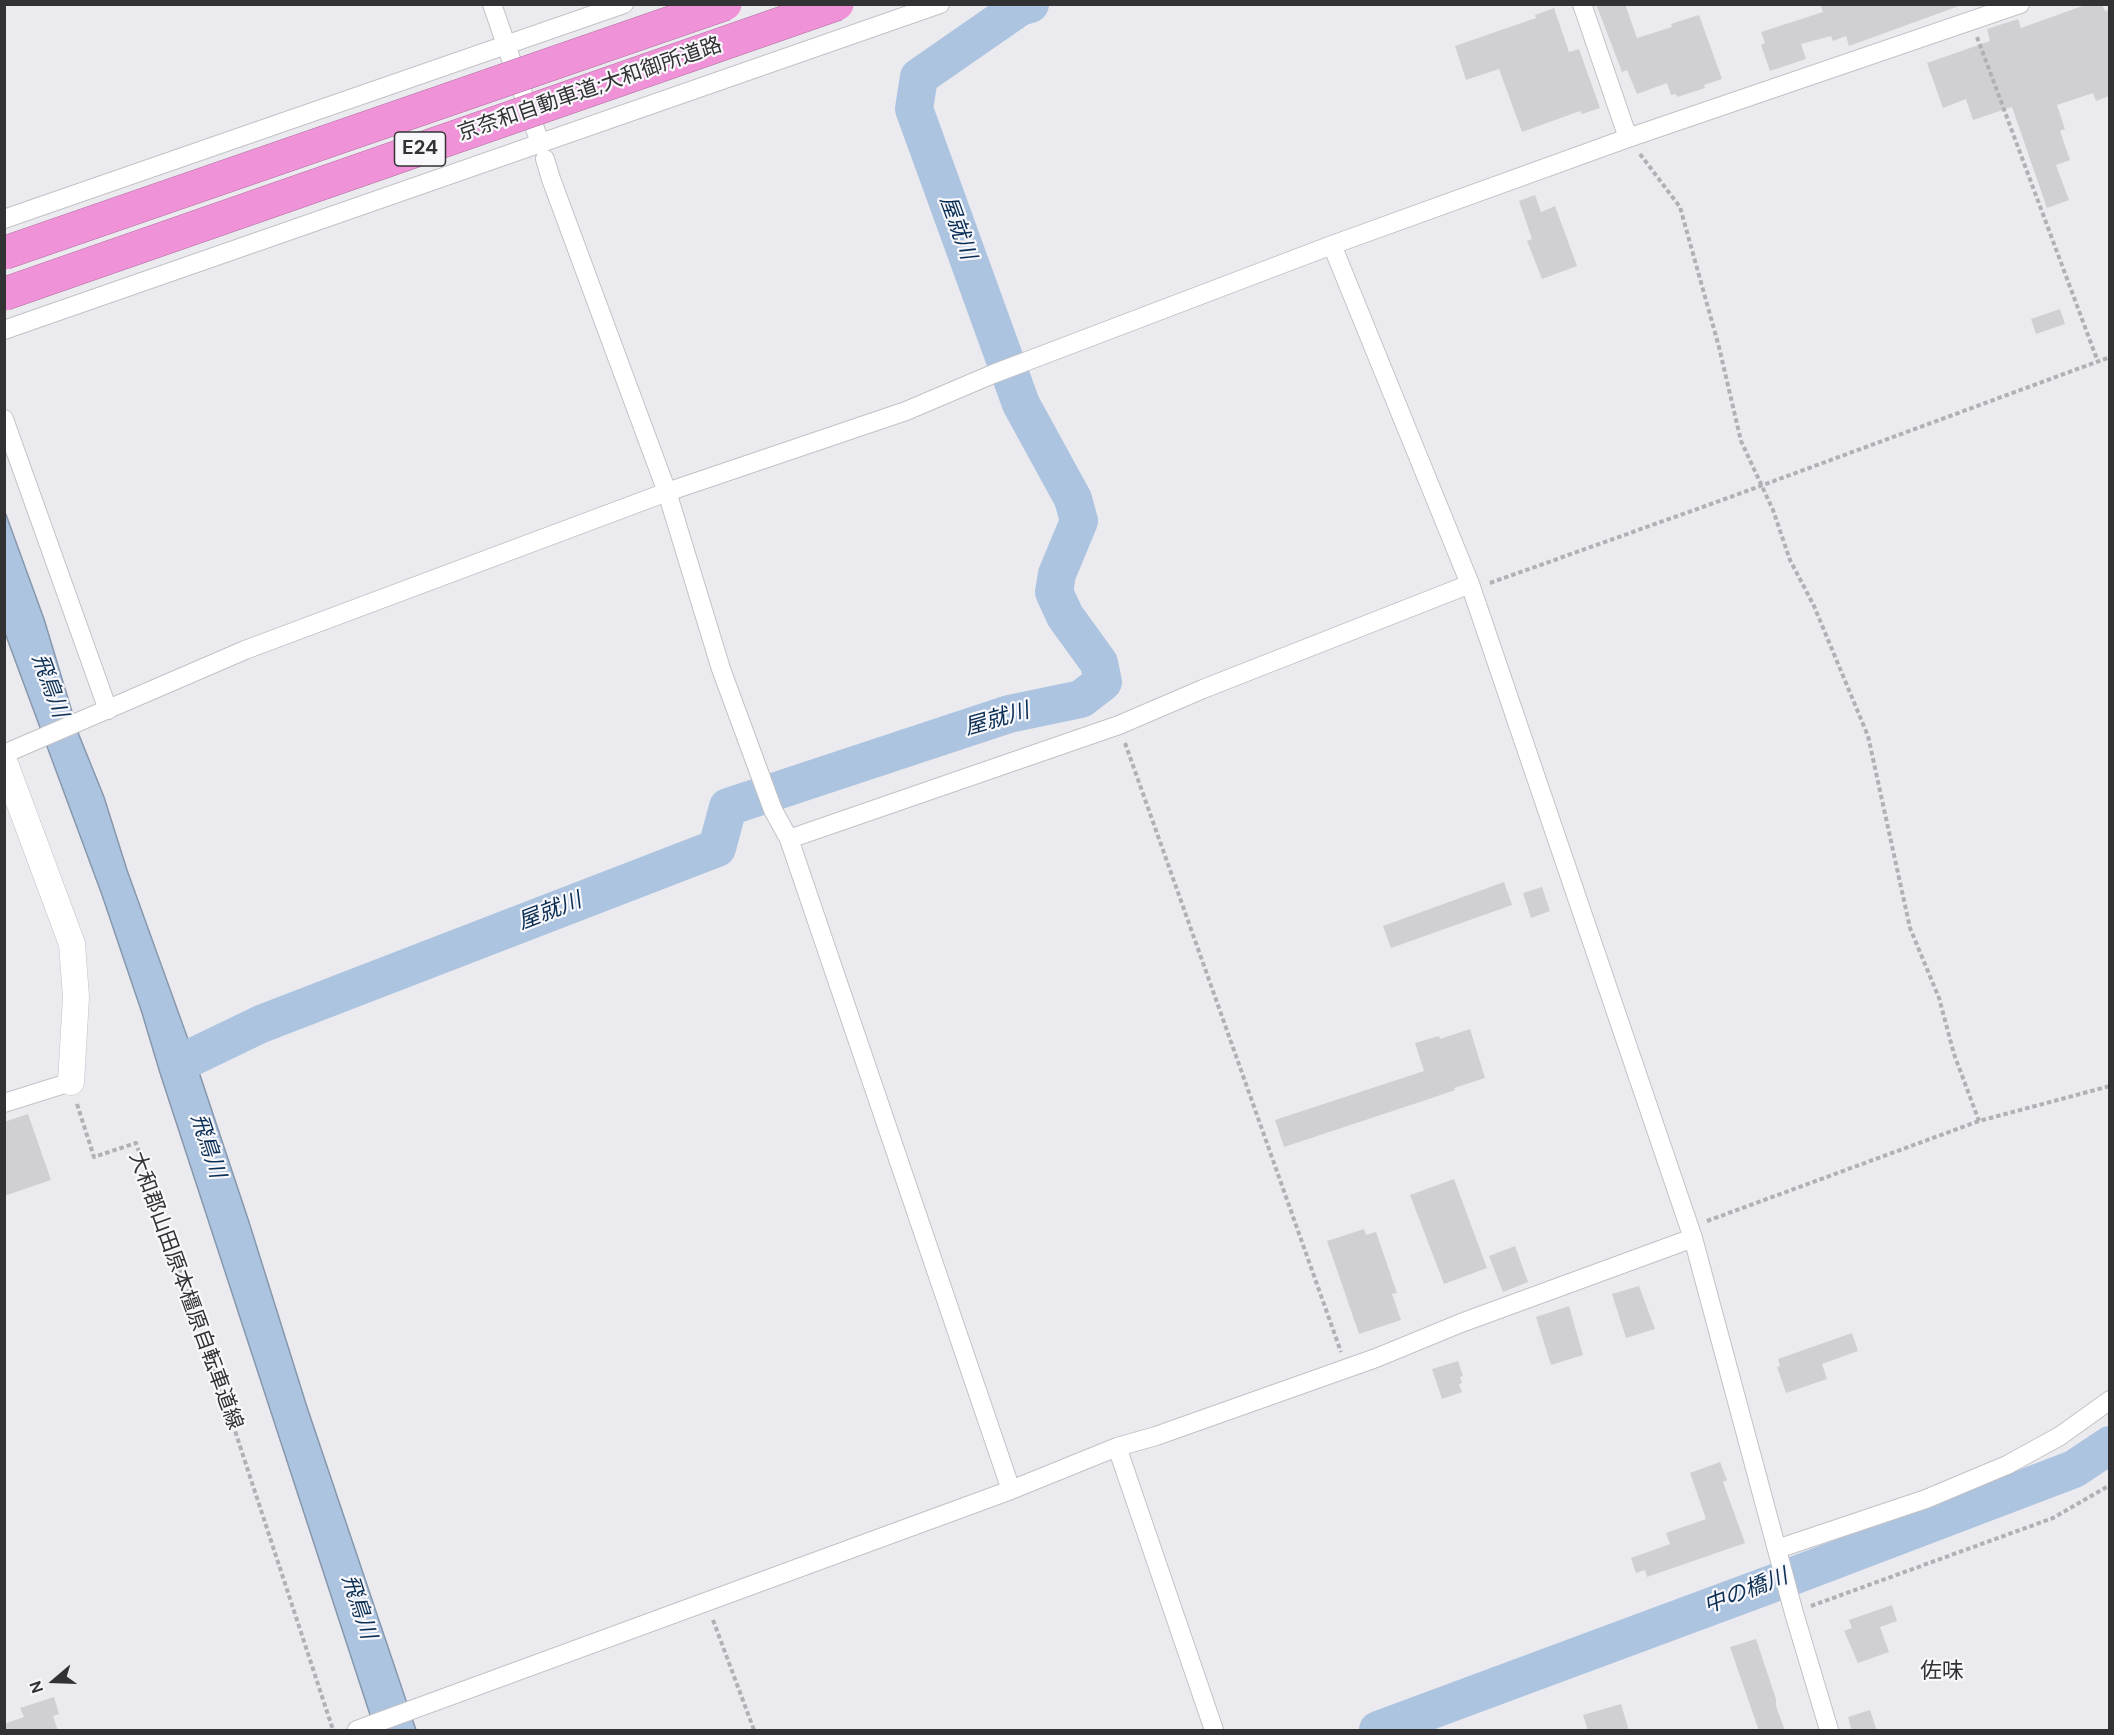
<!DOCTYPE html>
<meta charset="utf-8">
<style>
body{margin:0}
#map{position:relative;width:2114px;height:1735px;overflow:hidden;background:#ebeaef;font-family:"DM Sans",sans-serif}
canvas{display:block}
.frame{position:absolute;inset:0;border:6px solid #323234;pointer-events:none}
.north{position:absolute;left:24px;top:1651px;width:60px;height:60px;-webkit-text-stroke:4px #f8f8fc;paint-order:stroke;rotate:251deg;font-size:16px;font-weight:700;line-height:24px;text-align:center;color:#323234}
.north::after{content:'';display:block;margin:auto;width:21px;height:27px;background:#323234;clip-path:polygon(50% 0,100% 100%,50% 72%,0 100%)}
</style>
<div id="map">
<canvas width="2114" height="1735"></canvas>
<div class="frame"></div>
<div class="north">N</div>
</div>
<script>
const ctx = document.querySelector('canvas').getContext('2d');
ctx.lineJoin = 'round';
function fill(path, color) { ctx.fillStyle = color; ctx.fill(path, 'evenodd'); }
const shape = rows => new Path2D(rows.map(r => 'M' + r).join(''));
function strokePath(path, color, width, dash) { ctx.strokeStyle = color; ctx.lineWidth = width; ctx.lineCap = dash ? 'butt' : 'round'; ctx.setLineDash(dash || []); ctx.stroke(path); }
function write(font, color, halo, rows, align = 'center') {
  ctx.font = font + ' "DM Sans","Noto Sans JP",sans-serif'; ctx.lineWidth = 4.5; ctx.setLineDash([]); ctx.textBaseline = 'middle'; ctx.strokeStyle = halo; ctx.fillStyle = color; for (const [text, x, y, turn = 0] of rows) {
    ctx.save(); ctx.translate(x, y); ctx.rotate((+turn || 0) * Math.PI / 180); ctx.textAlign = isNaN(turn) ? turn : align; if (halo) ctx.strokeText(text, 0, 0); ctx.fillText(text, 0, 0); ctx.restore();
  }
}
const water = shape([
 [4,509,44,619,79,735,104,797,127,870,189,1042,249,1222,307,1407,416,1730,375,1730,160,1073,142,1013,102,895,5,633,4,509]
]);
const river = shape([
 [180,1063,261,1024,717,848,728,807,1009,714,1081,699,1103,682,1099,663,1065,616,1054,592,1057,574,1079,521,1073,499,1021,404,914,109,919,77,1020,7,1030,4],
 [1378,1730,1793,1576,2074,1469,2110,1445]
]);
const building = shape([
 [1596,4,1625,4,1637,38,1672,27,1671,24,1699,15,1722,79,1704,85,1705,88,1677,97,1676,94,1671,95,1667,83,1637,94,1627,70,1622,72],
 [1820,4,1958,4,1959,6,1849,46,1846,36,1833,41,1831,36,1801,44,1806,59,1770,71,1761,45,1765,43,1761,32,1823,12],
 [2088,4,2102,4,2105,11,2109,10,2109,96,2096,101,2093,93,2057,105,2065,129,2060,131,2070,160,2056,165,2069,200,2047,208,2012,107,1973,120,1966,99,1943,108,1927,63,1990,41,1987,29,2018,19,2021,28],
 [1554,8,1569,52,1579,49,1600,108,1582,114,1580,111,1522,132,1499,69,1466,80,1455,46,1536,18,1535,15],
 [1535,195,1541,212,1555,206,1577,266,1542,279,1527,241,1532,239,1519,201],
 [2060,309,2065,324,2036,334,2031,319],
 [1504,882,1512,905,1391,948,1383,926],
 [1542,887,1550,911,1531,918,1523,893],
 [1470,1029,1485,1078,1454,1088,1455,1090,1429,1099,1284,1147,1275,1120,1424,1071,1415,1043,1439,1036,1440,1039],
 [28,1114,51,1180,4,1196,4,1122],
 [1454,1179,1487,1268,1444,1284,1410,1195],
 [1364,1229,1366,1235,1376,1232,1397,1293,1392,1294,1401,1320,1359,1334,1327,1241],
 [1515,1246,1528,1282,1503,1292,1489,1256],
 [1639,1286,1655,1329,1626,1338,1612,1294],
 [1569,1306,1583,1355,1551,1365,1536,1317],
 [1852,1333,1858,1351,1822,1364,1827,1379,1786,1393,1777,1367,1780,1366,1778,1359],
 [1458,1361,1463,1376,1460,1377,1462,1383,1459,1384,1462,1392,1442,1399,1432,1369],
 [1720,1462,1727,1480,1723,1482,1745,1543,1647,1577,1645,1570,1636,1573,1631,1558,1670,1544,1666,1533,1706,1519,1690,1473],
 [1892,1605,1897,1621,1880,1627,1889,1652,1858,1663,1844,1631,1852,1628,1849,1620],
 [1756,1639,1776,1699,1776,1706,1785,1731,1759,1731,1730,1647],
 [54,1697,59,1714,53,1716,58,1731,4,1731,4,1724,24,1717,20,1708],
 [1621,1704,1629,1731,1588,1731,1583,1715],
 [1870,1710,1877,1731,1852,1731,1848,1717]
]);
const path = shape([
 [1977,37,2098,362],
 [1640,154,1680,207,1719,347,1741,441,1773,510,1790,560,1814,606,1868,736,1910,928,1939,998,1954,1054,1979,1121],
 [1490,583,1725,499,2110,357],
 [1125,743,1341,1352],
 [77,1104,94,1157,136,1143,220,1385,333,1730],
 [1707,1221,1979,1121,2110,1086],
 [1811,1606,2053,1518,2110,1485],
 [713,1620,754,1730]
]);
const street = shape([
 [492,4,540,143],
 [1582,4,1628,138],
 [545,159,551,179,667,492,721,669,773,810,789,839,1011,1490],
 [4,219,624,4],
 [1332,245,1470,584,1693,1238,1794,1613,1829,1730],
 [4,330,940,4],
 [4,419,108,710],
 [4,754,245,650,667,492,906,411,993,374,1332,245,1628,138,2020,4],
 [789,839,1119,725,1203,689,1470,584],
 [4,1103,71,1082],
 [1117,1447,1214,1730],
 [1777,1549,1926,1499,2007,1465,2060,1436,2110,1400],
 [357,1730,1011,1490,1117,1447,1156,1436,1376,1358,1461,1323,1693,1238]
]);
const secondary = shape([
 [4,761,72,944,76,997,71,1082]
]);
const highwayBridge = shape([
 [4,253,725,4],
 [4,294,837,4]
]);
const shields = [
 [420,149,51]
];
const shieldNames = [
 ["E24",420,149]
];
const streetNames = [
 ["京奈和自動車道;大和御所道路",590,90,-19],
 ["大和郡山田原本橿原自転車道線",185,1291,70]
];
const waterNames = [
 ["屋就川",957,228,70],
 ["飛鳥川",49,686,70],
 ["屋就川",997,720,-16],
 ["屋就川",550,912,-21],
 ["飛鳥川",207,1146,72],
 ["中の橋川",1746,1592,-21],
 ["飛鳥川",358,1607,72]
];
const neighbourhoodNames = [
 ["佐味",1942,1672]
];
fill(water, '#acc4e0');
strokePath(water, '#8798ac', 1.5);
strokePath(river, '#acc4e0', 38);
fill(building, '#d0d0d4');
strokePath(street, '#c2c2c6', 20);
strokePath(secondary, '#c2c2c6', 27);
strokePath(path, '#b1b0b5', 4, [4.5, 3]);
strokePath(street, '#fff', 18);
strokePath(secondary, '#fff', 26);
strokePath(highwayBridge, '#ad709e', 34, []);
strokePath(highwayBridge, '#ef92d7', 33);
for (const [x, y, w] of shields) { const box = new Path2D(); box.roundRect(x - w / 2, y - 17, w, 34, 4.5); ctx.fillStyle = '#f8f8fc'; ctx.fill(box); strokePath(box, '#323234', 1.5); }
write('bold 20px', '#323234', null, shieldNames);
write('21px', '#323234', '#f8f8fc', streetNames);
write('italic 22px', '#0c3055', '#f8f8fc', waterNames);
write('22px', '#323235', '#f8f8fc', neighbourhoodNames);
</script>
